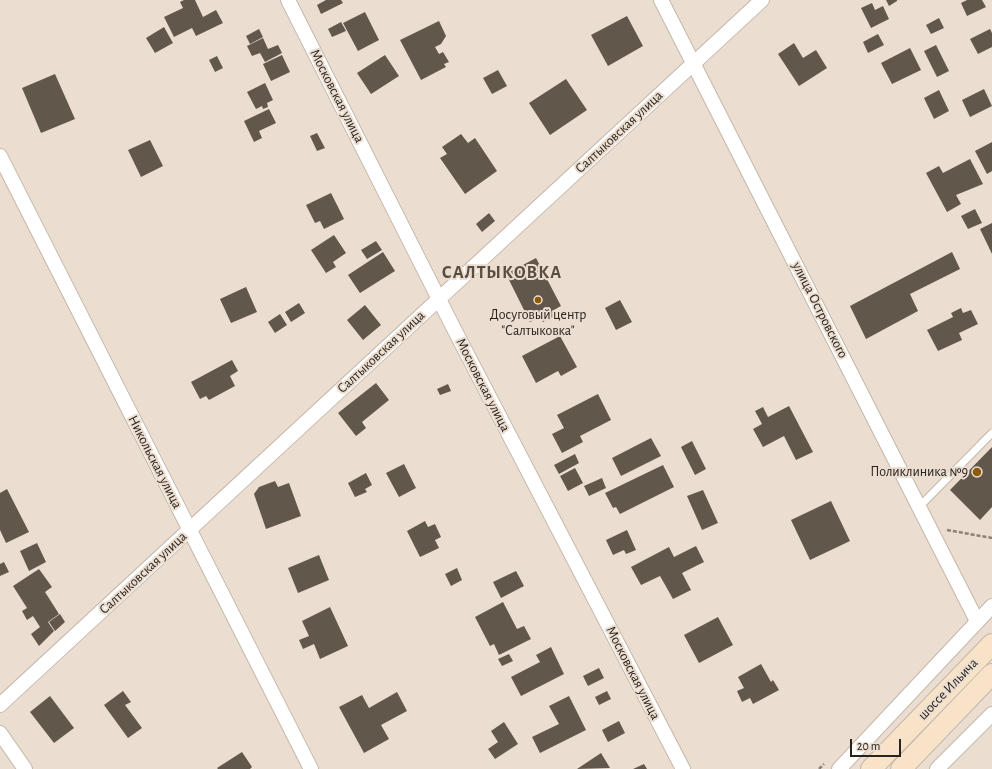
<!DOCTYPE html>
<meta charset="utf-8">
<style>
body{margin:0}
#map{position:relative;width:992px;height:769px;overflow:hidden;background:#ebded0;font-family:"Alegreya Sans",sans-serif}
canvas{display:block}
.scale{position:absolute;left:850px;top:739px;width:51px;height:18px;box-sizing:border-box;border:2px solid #28231e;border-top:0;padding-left:5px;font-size:12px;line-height:14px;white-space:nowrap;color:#28231e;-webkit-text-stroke:3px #ebded0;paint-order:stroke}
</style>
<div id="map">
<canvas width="992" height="769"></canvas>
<div class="scale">20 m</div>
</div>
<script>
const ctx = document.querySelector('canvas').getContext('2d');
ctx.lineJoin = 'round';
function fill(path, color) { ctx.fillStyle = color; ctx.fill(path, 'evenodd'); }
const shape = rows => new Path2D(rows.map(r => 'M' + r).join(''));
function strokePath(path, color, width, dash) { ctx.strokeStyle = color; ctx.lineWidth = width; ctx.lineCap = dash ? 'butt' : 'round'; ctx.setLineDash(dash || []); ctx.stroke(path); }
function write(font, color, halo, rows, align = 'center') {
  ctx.font = font + ' "Alegreya Sans",sans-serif'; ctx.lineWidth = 4; ctx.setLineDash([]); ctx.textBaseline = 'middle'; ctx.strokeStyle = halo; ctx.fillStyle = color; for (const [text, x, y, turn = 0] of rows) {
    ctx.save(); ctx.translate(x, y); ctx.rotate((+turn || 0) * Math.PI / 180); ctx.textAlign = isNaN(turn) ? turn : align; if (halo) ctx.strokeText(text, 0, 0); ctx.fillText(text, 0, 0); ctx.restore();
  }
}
const building = shape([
 [184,0,195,0,203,17,216,10,223,23,196,36,192,28,174,37,164,17,183,8,180,2],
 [326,0,341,0,343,3,321,14,317,5],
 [886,0,897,0,897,1,889,6],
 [967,0,982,0,986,7,967,16,961,3],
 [872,3,875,10,883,6,889,19,871,28,861,8],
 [365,12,379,40,358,51,343,23],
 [627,16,643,46,608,66,591,35],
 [939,18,944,28,931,34,926,25],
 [439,21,446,36,441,44,435,47,439,54,443,52,449,62,444,64,446,67,421,80,400,40],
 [341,22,346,31,332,37,328,29],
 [164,27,173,43,155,53,146,38],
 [259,29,263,37,250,44,246,36],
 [990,29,992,33,992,47,978,54,970,39],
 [878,34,884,45,868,53,863,42],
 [263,38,268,49,278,45,282,53,265,62,260,53,252,56,247,46],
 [794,43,803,58,816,50,827,68,799,86,778,54],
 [936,45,949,71,937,77,924,51],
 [910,48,921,70,892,84,881,63],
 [282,55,290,72,271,81,263,64],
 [385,55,399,76,371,94,357,73],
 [217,56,223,68,215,72,209,60],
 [498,70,507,86,492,94,483,78],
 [55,74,75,119,41,133,22,88],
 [566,79,587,110,550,135,529,103],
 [265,83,273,100,267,103,268,107,263,109,262,106,256,109,247,92],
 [984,89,992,106,970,117,962,100],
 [939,90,949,111,934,119,924,98],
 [269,109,276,123,259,131,262,138,254,142,244,121],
 [317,133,325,148,317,151,310,136],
 [461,134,468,143,475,138,497,171,465,194,440,158,447,154,442,147],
 [150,140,163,166,141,177,128,150],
 [992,142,992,171,987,174,975,151],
 [970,159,983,184,956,195,961,204,947,212,926,173,939,166,943,173],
 [331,193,344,219,324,229,320,221,315,223,306,205],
 [975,209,982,223,968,229,961,216],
 [489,213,495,221,482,232,476,224],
 [992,223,992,254,980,229],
 [334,235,346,253,333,262,336,267,326,273,311,250],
 [376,241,382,250,367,259,361,250],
 [383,252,395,271,360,293,348,275],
 [952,252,960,269,910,294,918,311,866,339,850,306],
 [536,258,561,306,552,311,555,316,543,322,540,317,530,322,506,274],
 [246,287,257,312,231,323,220,299],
 [620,300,632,322,616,330,605,308],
 [299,303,305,313,291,322,285,312],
 [365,305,381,325,363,340,347,320],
 [961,308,963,313,971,310,978,324,959,333,962,340,938,351,927,330,953,317,951,313],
 [280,314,287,325,275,333,268,322],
 [560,336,577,367,561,376,558,371,536,383,522,356],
 [232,360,238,371,230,376,235,386,209,400,206,396,200,399,191,382],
 [376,383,389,400,362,422,366,428,356,436,338,413],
 [448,384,451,391,440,395,437,389],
 [598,394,611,420,580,436,583,442,562,453,552,434,564,428,557,415],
 [789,406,813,452,796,460,784,436,763,447,753,429,762,424,755,411,763,407,768,417],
 [651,438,661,456,621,476,612,458],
 [692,441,706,469,695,475,681,447],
 [992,447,992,507,980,520,950,490],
 [575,454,579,463,559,474,554,465],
 [404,464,416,488,399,497,386,473],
 [663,465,674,487,620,514,616,507,613,508,605,493],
 [575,468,583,483,568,491,560,476],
 [366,473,372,485,365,489,367,492,355,497,348,483],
 [602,478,606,488,589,496,584,486],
 [275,481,278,487,289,483,301,516,266,529,254,494,259,487],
 [7,489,29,532,6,543,0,530,0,493],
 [703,490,718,523,702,530,687,496],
 [831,501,850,541,810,560,791,520],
 [425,521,428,527,435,524,441,537,435,540,439,548,420,557,407,531],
 [627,530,636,550,626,554,624,550,613,555,606,540],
 [37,543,46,562,29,571,20,551],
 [696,546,704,562,682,573,691,590,673,599,660,576,641,585,631,567,669,547,674,557],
 [319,555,329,580,298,593,288,568],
 [4,562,9,572,0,576,0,564],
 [457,568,462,580,451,586,445,574],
 [39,569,52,587,45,592,59,614,48,622,54,631,39,646,31,634,40,627,33,616,27,620,22,611,27,608,13,586],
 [516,571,524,586,501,598,493,582],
 [503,602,517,629,524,626,531,639,499,655,494,644,490,646,475,617],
 [330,607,348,646,320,659,314,644,303,649,299,640,309,636,302,621],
 [60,614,65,622,55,631,49,622],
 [718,617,733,645,699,663,684,635],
 [551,647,564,674,521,696,511,677,540,662,536,655],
 [509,654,513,661,502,666,498,659],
 [761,664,771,682,773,680,779,690,753,704,750,698,742,702,737,691,744,688,738,677],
 [599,668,604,678,588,686,583,676],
 [123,691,131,702,125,705,142,728,128,738,104,705],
 [607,691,611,699,599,705,595,697],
 [397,692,407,711,381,725,389,739,364,753,339,707,362,695,369,708],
 [50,696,74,728,54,743,30,712],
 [569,696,586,730,540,753,532,737,559,724,549,706],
 [619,721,625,733,608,742,602,730],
 [504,722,518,744,495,759,488,749,498,742,491,731],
 [242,752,252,767,250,769,218,769,217,768],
 [601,753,610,768,577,769],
 [644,764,647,769,633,769]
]);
const path = shape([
 [947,530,992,538],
 [819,769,824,764]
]);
const service = shape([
 [920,506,992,433]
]);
const minor = shape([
 [288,0,453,327,683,769],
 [661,0,977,621],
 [0,156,311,769],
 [0,705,762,0],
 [0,733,25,769],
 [839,769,992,606],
 [937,769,992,714]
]);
const secondary = shape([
 [871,769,992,644],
 [901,769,992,674]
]);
const markers = [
 [538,300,4,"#8d5a07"],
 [977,472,5,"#8d5a07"]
];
const streetNames = [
 ["Московская улица",337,96,63],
 ["Салтыковская улица",619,132,-43],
 ["улица Островского",820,310,63],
 ["Салтыковская улица",381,352,-43],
 ["Московская улица",483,385,63],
 ["Никольская улица",155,462,63],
 ["Салтыковская улица",143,573,-43],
 ["Московская улица",633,673,63],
 ["шоссе Ильича",948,689,-46]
];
const poiNames = [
 ["Досуговый центр",538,315],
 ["\"Салтыковка\"",538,331],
 ["Поликлиника №9",968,472,"right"]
];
const districtNames = [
 ["САЛТЫКОВКА",502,273]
];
fill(building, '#62574b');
strokePath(service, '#c3b7a9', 9);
strokePath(minor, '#c3b7a9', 16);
strokePath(secondary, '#c3b7a9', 22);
strokePath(path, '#8b8278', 2.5, [4, 2]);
strokePath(service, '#fff', 7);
strokePath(minor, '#fff', 14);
strokePath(secondary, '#f8e3c8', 20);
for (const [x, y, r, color] of markers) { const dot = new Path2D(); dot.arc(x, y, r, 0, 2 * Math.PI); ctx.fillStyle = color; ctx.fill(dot); strokePath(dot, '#ebded0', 1.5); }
write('14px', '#28231e', '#ebded0', streetNames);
write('14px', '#28231e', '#ebded0', poiNames);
ctx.letterSpacing = '1px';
write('bold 18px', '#574d41', '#ebded0', districtNames);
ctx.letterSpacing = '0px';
</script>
